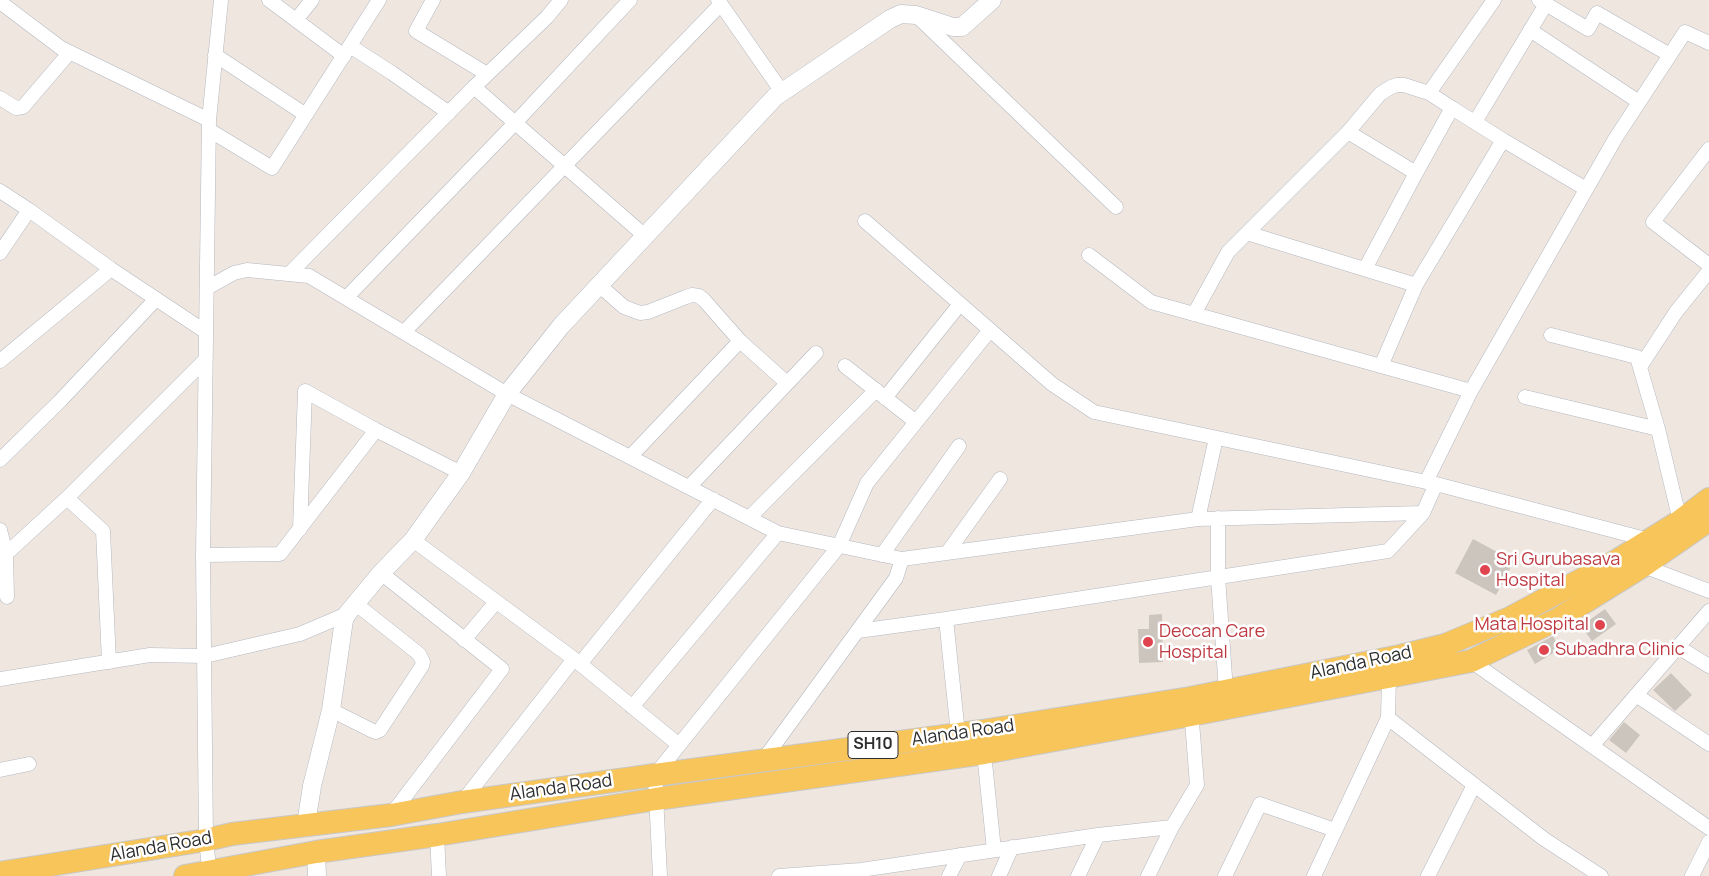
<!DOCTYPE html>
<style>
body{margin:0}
canvas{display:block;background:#efe7df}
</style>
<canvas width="1709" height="876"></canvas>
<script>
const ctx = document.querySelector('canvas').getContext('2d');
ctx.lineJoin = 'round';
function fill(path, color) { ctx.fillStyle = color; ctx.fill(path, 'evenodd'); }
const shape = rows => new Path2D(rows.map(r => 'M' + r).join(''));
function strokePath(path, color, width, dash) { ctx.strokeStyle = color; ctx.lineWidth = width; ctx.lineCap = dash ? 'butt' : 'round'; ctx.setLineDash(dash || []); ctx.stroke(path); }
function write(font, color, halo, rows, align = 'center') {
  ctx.font = font + ' Manrope,sans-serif'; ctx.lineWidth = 5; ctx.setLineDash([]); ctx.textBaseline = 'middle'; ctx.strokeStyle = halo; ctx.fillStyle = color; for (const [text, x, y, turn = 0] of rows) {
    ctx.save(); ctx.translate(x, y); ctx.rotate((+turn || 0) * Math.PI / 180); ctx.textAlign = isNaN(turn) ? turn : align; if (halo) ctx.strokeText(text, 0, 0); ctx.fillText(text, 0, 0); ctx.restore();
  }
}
const building = shape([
 [1473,539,1514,561,1496,595,1455,573],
 [1605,609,1616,624,1592,641,1581,626],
 [1162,614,1163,662,1139,663,1138,629,1149,629,1149,615],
 [1553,636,1560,649,1535,664,1527,650],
 [1671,673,1692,695,1675,711,1653,690],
 [1624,722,1640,735,1626,753,1609,740]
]);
const minor = shape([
 [269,0,344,56],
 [433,0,416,31,487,74],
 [561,0,547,17,474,87,645,236],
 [718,0,782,92],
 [1539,0,1588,29,1597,13,1670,55],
 [0,2,61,48,209,120],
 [918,17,1116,207],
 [296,20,312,0],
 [1530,30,1639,102],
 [350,46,392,73,449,113],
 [215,55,306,115],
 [0,98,16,108,23,107,70,52],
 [1475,122,1546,4],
 [209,130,272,168,379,0],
 [1348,132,1380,94,1391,87,1397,85,1404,85,1429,93],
 [1503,140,1586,189],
 [1709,149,1653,222,1709,265],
 [0,191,29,210],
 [865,221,1052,384,1094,412,1436,484],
 [1247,233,1416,285,1503,140,1452,108],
 [0,253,29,210,111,269,206,332],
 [1089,255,1151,302,1471,391,1426,482],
 [1365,269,1416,173],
 [290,273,474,87],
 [599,285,624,307,640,313,648,312,686,297,692,295,699,296,704,300,740,341],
 [207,288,234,273,247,270,309,276,507,394,778,533,902,559,1198,519,1423,513,1436,484,1653,541],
 [346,298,515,123,630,0],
 [1194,314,1228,252,1348,132,1416,173,1452,108,1429,93,1494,0],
 [404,332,721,4],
 [1551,335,1637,357,1658,429,1680,521],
 [0,361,111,269],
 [845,366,916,422],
 [1381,366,1416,285],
 [1640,367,1676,312,1709,271],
 [1471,391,1615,139,1685,32,1709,43],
 [1525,397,1658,429],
 [885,398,960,304],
 [630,457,740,341,787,383],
 [0,460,60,401,156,299],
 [689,487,816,353],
 [67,498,103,531,109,662],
 [749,518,876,390],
 [1218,518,1218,577,1226,691],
 [1198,519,1216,438],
 [300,529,305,391,376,430,461,473],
 [0,530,6,554,67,498,206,359],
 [413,540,574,659],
 [947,553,1000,479],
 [6,554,7,597],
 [203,555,280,554,376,430],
 [882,555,959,446],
 [1638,564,1709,591],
 [381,573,502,669,391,815],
 [946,619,958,734],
 [858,631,946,619,1388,551,1423,513],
 [464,640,496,602],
 [1678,647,1709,666],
 [1471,661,1709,828],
 [580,664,713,499],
 [0,679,150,655,205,656,300,634,347,614],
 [1636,695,1709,744],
 [632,707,778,533],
 [331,710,371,730,376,732,380,730,422,666,423,662,419,654,356,604],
 [1388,718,1544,839,1601,876],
 [1592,746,1709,611],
 [984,753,994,850],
 [764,759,896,578,902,559],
 [0,770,29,764],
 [462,802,574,659,679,745],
 [437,835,439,876],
 [210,876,206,840,203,555,209,120,221,0],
 [660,876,655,775,839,546,867,483,990,330],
 [779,876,861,870,1098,835,1172,827,1197,785,1191,709],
 [949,876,960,855],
 [999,876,1012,847],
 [1078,876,1098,835],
 [1148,876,1172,827],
 [1225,876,1260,804,1335,830],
 [1314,876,1388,718,1389,677,1392,671],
 [1428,876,1474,785],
 [1692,876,1709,842]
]);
const tertiary = shape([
 [306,824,312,786,331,710,344,620,347,614,381,573,413,540,461,473,507,394,561,326,775,97,890,19,901,14,916,15,953,27,962,27,992,0],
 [316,852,317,876]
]);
const primary = shape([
 [0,873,206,840,232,834,391,815,462,802,655,775,982,731,1190,698,1400,656,1445,645,1510,618,1616,561,1680,521,1709,499],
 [185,876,316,852,437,835,656,799,984,753,1191,715,1471,661,1556,620,1643,566,1709,520]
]);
const markers = [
 [1485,570,6,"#e0444e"],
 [1600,625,6,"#e0444e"],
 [1148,642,6,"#e0444e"],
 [1544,650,6,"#e0444e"]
];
const shields = [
 [873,745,50]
];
const shieldNames = [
 ["SH10",873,745]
];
const healthNames = [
 ["Sri Gurubasava",1496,560],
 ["Hospital",1496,581],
 ["Mata Hospital",1589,625,"right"],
 ["Deccan Care",1159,632],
 ["Hospital",1159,653],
 ["Subadhra Clinic",1555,650]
];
const streetNames = [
 ["Alanda Road",1361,663,-12],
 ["Alanda Road",963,733,-8],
 ["Alanda Road",561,788,-8],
 ["Alanda Road",161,847,-10]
];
fill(building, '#cbc5be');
strokePath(minor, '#b3b7c1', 15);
strokePath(tertiary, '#b3b7c1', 19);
strokePath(primary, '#c8c8c8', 24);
strokePath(minor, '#fff', 14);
strokePath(tertiary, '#fff', 18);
strokePath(primary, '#f8c55b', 22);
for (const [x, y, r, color] of markers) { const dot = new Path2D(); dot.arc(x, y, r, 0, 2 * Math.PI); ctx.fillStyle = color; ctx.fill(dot); strokePath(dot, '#fff', 2); }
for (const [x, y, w] of shields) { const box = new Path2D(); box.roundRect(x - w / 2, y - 13.5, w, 27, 4); ctx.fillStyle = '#fff'; ctx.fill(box); strokePath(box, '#2d2d2d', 1); }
write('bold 16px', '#2d2d2d', null, shieldNames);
write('18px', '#be3a42', '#fff', healthNames, 'left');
write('18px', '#2d2d2d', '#fff', streetNames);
</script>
